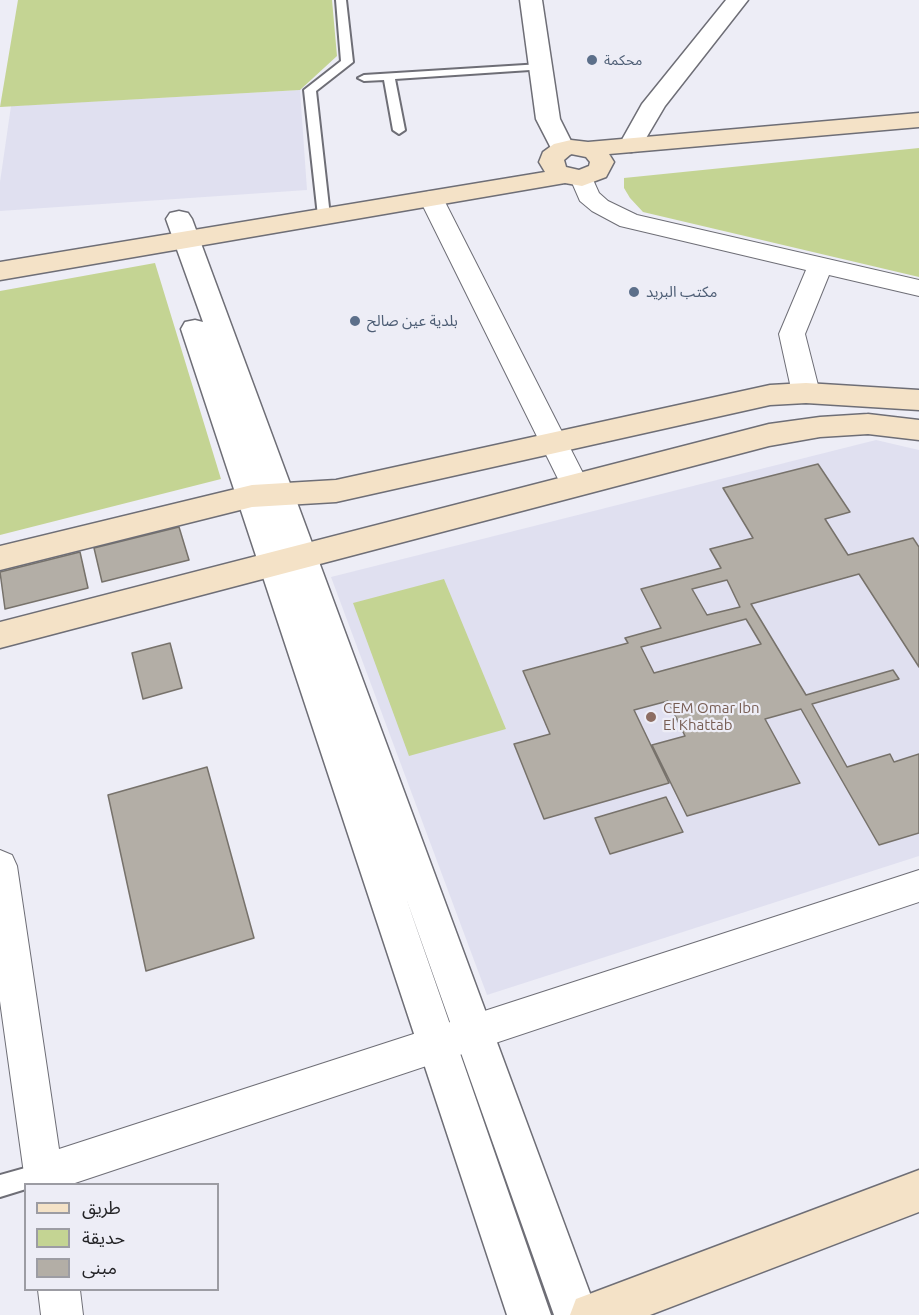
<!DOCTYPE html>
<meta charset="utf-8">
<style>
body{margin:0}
#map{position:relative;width:919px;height:1315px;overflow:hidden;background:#ededf6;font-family:Ubuntu,"Noto Sans Arabic",sans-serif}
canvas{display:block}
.legend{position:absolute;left:24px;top:1183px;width:195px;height:108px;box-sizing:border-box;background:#ededf6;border:2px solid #9c9ca3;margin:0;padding:8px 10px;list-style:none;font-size:18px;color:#232326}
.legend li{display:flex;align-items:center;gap:12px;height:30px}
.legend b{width:30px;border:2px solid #9c9ca3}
</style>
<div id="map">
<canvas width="919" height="1315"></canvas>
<ul class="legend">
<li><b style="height:8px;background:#f4e2c7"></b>طريق</li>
<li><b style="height:16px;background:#c4d493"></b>حديقة</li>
<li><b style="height:16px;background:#b3aea6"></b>مبنى</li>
</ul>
</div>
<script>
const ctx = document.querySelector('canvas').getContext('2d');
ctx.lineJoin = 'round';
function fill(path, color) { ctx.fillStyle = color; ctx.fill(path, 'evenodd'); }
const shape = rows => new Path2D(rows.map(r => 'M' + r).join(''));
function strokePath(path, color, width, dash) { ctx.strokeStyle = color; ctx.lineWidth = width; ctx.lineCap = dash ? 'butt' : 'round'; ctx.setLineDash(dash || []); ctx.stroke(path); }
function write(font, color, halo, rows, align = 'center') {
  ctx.font = font + ' Ubuntu,"Noto Sans Arabic",sans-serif'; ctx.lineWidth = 4.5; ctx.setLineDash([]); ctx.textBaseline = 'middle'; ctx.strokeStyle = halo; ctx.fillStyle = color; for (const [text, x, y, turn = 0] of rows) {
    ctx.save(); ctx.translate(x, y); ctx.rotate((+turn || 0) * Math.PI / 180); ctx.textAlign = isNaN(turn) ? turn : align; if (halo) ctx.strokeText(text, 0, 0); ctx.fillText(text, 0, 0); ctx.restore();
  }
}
const built = shape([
 [300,90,307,190,0,211,0,182,11,106],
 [876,440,919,450,919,856,487,995,331,577]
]);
const green = shape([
 [18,0,332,0,337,56,300,90,0,107],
 [919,148,919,277,643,212,630,198,624,188,624,178],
 [155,263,221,479,0,535,0,291],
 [444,579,506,729,409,756,353,603]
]);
const building = shape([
 [818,464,850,512,825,519,848,555,913,538,919,547,919,667,859,574,751,604,806,695,893,670,899,679,812,704,847,767,890,754,894,762,919,754,919,833,879,845,801,709,765,719,800,783,687,816,652,745,685,736,668,701,634,710,669,783,544,819,514,744,550,734,523,671,628,643,625,638,661,628,641,589,721,568,710,549,753,538,723,488,818,464],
 [727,580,740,607,707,615,692,589,727,580],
 [746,619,761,644,654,673,641,647,746,619],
 [179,527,189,560,102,582,94,548,179,527],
 [80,552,88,588,5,609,0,572,80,552],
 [170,643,182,688,143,699,132,653,170,643],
 [207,767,254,938,146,971,108,795,207,767],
 [666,797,683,832,610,854,595,818,666,797]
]);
const service = shape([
 [336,0,346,0,353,62,316,91,330,216,324,220,318,216,304,90,341,61,336,0],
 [541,64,545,65,545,69,395,79,405,130,399,134,393,130,384,80,364,81,358,78,364,75,541,64],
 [43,1163,50,1167,54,1174,50,1181,43,1184,26,1184,26,1189,0,1197,0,1175,43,1163]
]);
const minor = shape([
 [582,171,590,173,599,193,608,201,637,215,919,280,919,296,829,275,805,334,820,393,816,400,806,403,796,400,792,393,779,334,806,270,620,226,592,211,580,201,570,178,574,173,582,171],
 [431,191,439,193,443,198,589,485,585,493,575,496,565,493,561,485,419,198,423,193,431,191],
 [0,850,12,855,17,866,59,1149,919,870,919,902,72,1184,26,1184,26,1188,0,1001,0,850],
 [38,1290,80,1290,83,1315,41,1315,38,1290]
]);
const tertiary = shape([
 [520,0,542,0,560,119,575,149,572,154,563,156,554,154,536,119,520,0],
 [726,0,748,0,665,106,639,150,631,152,623,150,619,145,642,104,726,0],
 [179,211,188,213,192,219,598,1315,554,1315,406,898,551,1315,507,1315,181,329,185,322,195,320,203,322,166,219,170,213,179,211]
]);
const secondary = shape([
 [919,113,919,127,609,154,614,162,606,177,582,186,565,183,0,280,0,262,545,172,539,162,543,152,554,144,571,140,588,142,919,113],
 [571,154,586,157,590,162,589,166,579,170,566,167,564,160,571,154],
 [806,383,919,390,919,410,806,403,770,405,336,502,252,507,0,570,0,546,252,485,336,480,770,385,806,383],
 [868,414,919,420,919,440,868,434,820,437,769,446,0,648,0,622,769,424,820,417,868,414],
 [919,1170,919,1212,650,1315,570,1315,576,1299,919,1170]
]);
const markers = [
 [592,60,6,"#5c6f8a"],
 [634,292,6,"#5c6f8a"],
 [355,321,6,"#5c6f8a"],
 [651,717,6,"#8d6e63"]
];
const farServicenames = [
 ["محكمة",604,60]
];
const serviceNames = [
 ["مكتب البريد",646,292],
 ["بلدية عين صالح",367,321]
];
const educationNames = [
 ["CEM Omar Ibn",663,708],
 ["El Khattab",663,725]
];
fill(built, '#e0e0f0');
fill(green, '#c4d493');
fill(building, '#b3aea6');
strokePath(building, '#77726b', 1.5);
strokePath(service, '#6e6e76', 4);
strokePath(minor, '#6e6e76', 2);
strokePath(tertiary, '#6e6e76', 3);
strokePath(secondary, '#6e6e76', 3);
fill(service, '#fff');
fill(minor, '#fff');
fill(tertiary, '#fff');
fill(secondary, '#f4e2c7');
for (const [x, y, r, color] of markers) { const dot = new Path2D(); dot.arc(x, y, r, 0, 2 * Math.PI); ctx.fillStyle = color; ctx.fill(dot); strokePath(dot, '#ededf6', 2); }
write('14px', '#4e5e75', '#ededf6', farServicenames, 'left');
write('15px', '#4e5e75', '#ededf6', serviceNames, 'left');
write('15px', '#785e54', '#ededf6', educationNames, 'left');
</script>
